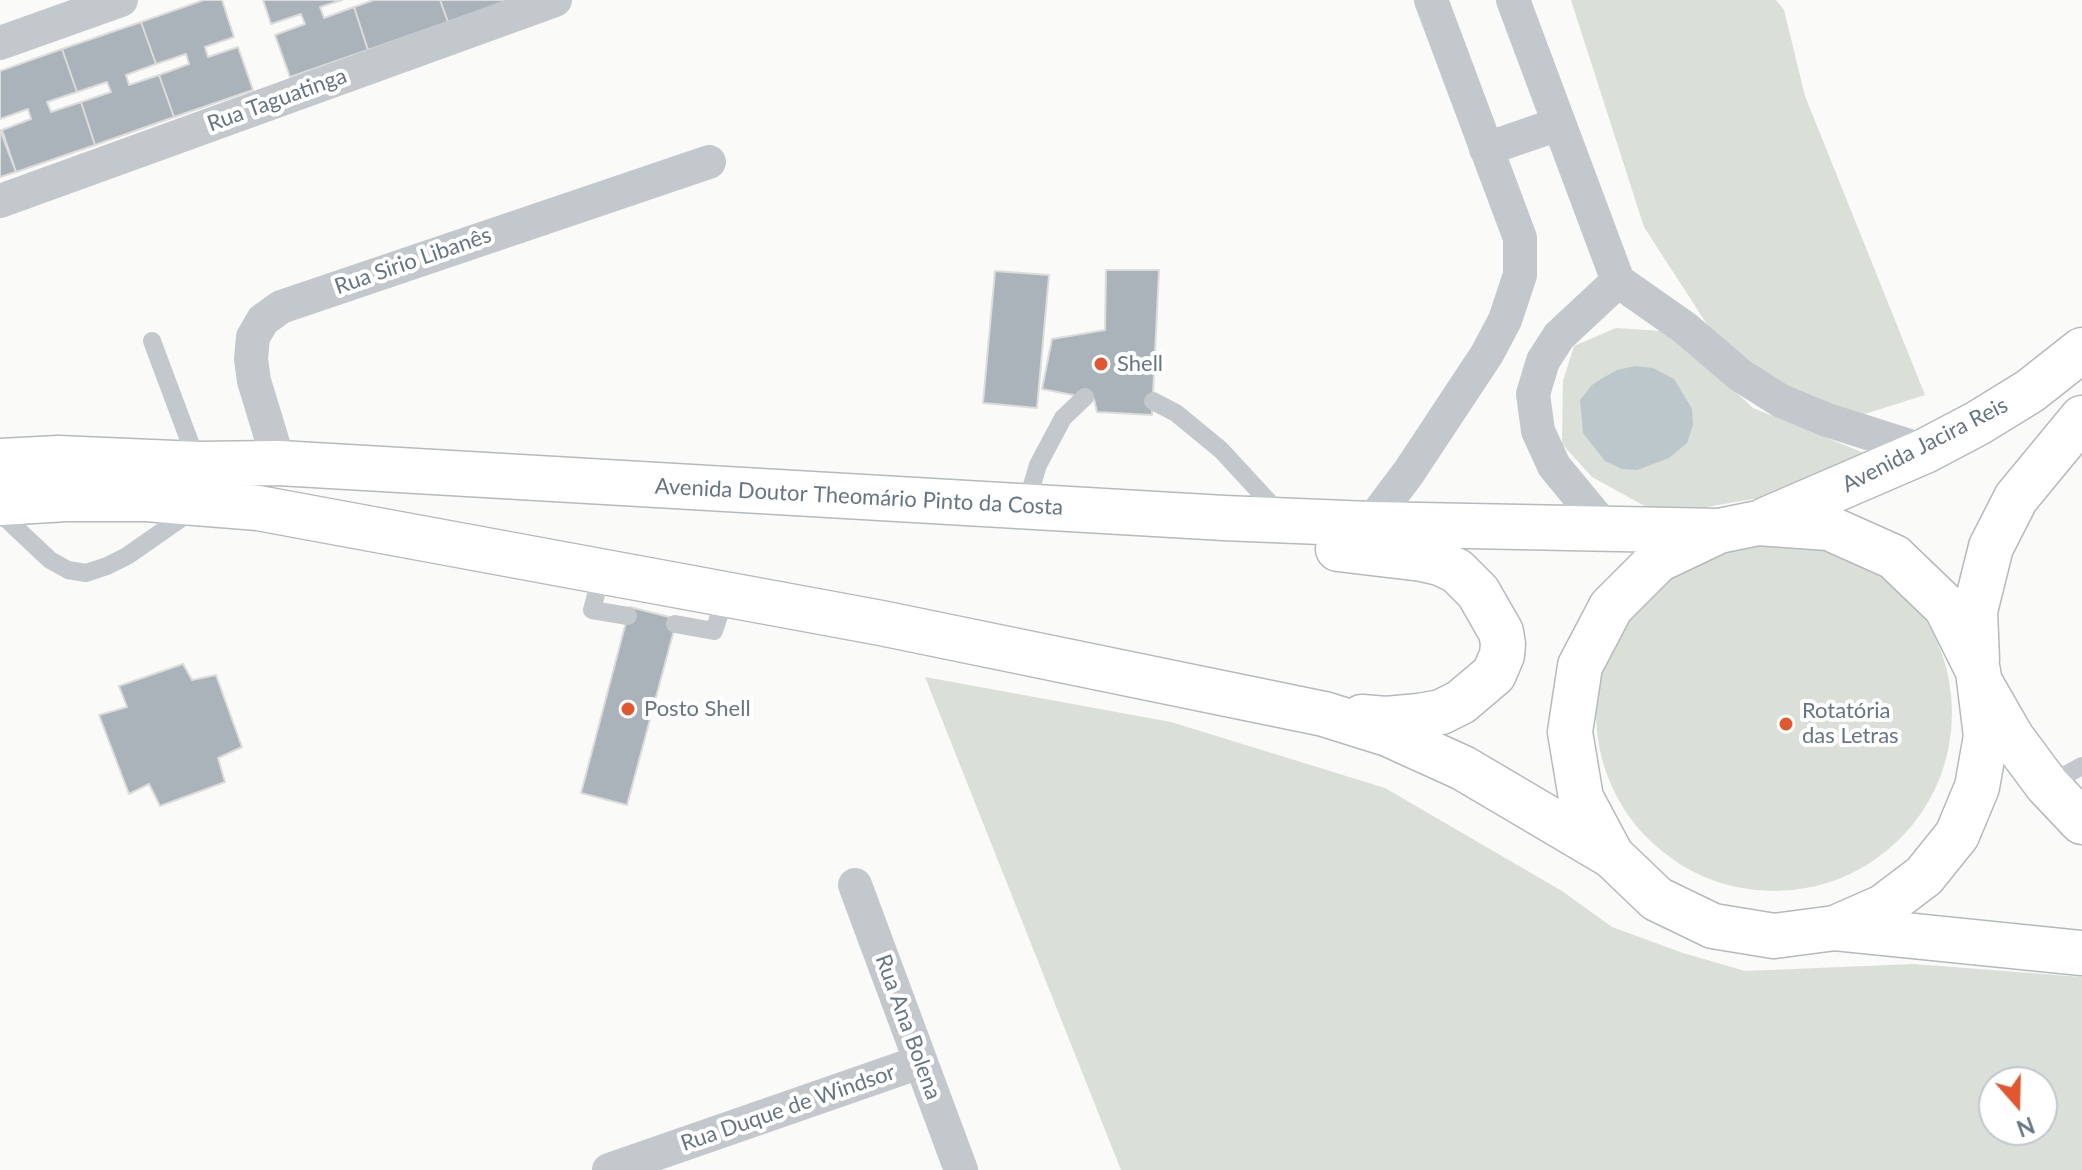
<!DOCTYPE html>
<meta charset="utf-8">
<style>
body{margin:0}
#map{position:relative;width:2082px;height:1170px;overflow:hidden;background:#fafaf8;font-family:Lato,sans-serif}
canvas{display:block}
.north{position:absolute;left:1978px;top:1066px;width:80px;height:80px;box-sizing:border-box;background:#fff;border:2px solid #c1c8cd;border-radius:50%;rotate:160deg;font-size:22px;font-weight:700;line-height:32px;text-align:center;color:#657683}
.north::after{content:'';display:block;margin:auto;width:28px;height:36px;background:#e4572e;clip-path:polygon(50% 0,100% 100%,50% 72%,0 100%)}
</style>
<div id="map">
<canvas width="2082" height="1170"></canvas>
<div class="north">N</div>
</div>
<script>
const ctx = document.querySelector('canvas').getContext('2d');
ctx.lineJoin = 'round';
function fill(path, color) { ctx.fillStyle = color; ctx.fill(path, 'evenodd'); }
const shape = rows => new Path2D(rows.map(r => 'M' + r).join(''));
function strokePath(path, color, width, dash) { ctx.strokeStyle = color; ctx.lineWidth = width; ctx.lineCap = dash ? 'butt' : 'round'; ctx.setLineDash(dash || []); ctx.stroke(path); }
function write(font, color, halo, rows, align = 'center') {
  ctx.font = font + ' Lato,sans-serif'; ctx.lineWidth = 8; ctx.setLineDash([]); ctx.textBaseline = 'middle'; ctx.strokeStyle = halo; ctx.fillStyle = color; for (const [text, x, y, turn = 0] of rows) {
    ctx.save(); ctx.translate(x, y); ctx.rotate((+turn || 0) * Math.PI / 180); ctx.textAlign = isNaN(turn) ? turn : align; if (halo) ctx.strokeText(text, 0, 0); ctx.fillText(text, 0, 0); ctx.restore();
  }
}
const green = shape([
 [1571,0,1776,0,1784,10,1805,96,1925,395,1852,418,1780,394,1721,346,1644,227],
 [1616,328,1662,331,1721,378,1753,408,1869,455,1759,498,1701,508,1650,509,1592,477,1562,444,1563,381,1574,346],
 '1596 713a178 178 0 1 1 356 0a178 178 0 1 1-356 0Z',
 [925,677,1171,722,1385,788,1562,891,1612,927,1683,953,1745,971,1914,964,2082,977,2082,1170,1121,1170],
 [1994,1082,2042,1082,2042,1130,1994,1130]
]);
const water = shape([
 [1636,366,1653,368,1674,379,1692,409,1693,425,1687,443,1669,458,1637,470,1622,469,1605,461,1583,433,1580,400,1592,385,1601,379,1617,370]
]);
const building = shape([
 [204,0,222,0,234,37,205,47,208,57,238,47,253,90,174,117,159,75,189,64,186,54,156,64,141,22,204,0],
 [263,0,342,0,320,7,324,18,354,7,368,50,290,77,275,35,305,24,301,14,271,24,263,0],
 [374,0,440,0,448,22,368,50,354,7,374,0],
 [440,0,511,0,448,22,440,0],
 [141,22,156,64,126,75,129,85,159,75,174,117,95,145,81,102,111,92,107,82,77,92,62,49,141,22],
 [62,49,77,92,47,102,51,112,81,102,95,145,16,172,2,130,31,119,28,109,0,119,0,71,62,49],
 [0,130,16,172,0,177,0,130],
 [1106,270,1159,270,1152,415,1097,412,1094,399,1042,389,1052,339,1105,330,1106,270],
 [995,271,1049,275,1037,408,983,403,995,271],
 [630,607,677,619,627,805,581,793,630,607],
 [183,664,192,680,216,675,242,747,218,758,225,782,160,806,149,784,129,794,99,715,127,707,119,686,183,664]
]);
const lane = shape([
 [152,341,198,464],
 [1153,401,1176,413,1221,450,1281,515],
 [1026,505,1038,465,1063,418,1085,397],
 [0,513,50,560,68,570,86,573,107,566,127,556,193,510],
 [602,572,592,610,628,616],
 [675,624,714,631,726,595],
 [2047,785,2082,766]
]);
const street = shape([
 [1513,0,1618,281,1685,328,1740,375,1781,401,1827,420,1925,451],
 [0,43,121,0],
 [1486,149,1559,124],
 [0,201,555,0],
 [279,463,254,381,251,359,253,337,263,320,281,307,709,162],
 [1370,524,1409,472,1487,354,1505,320,1520,275,1520,238,1431,0],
 [1604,531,1597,518,1554,466,1538,431,1533,394,1543,361,1559,336,1618,281],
 [855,885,961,1170],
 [609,1170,920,1062]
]);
const secondary = shape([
 [1981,684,2012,738,2047,785,2082,822],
 [1835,928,2082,953]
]);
const primary = shape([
 [0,461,58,458,198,464,279,463,1224,518,1370,524,1719,531,1758,523,1829,528,1894,557,1946,607,1978,671,1986,736,1977,787,1957,835,1924,876,1883,907,1835,928,1774,936,1713,926,1657,899,1612,856,1581,798,1570,732,1580,666,1611,607,1658,560,1719,531],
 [0,503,66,499,146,499,258,508,881,623,1324,714,1388,734,1463,768,1612,856],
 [1765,520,1925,451,1978,423,2030,391,2082,350],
 [1338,549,1422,559,1440,563,1457,571,1478,592,1501,632,1503,644,1502,655,1494,674,1461,702,1441,712,1419,716,1386,719,1362,717],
 [1977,660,1975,611,1991,547,2016,498,2082,418]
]);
const markers = [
 [1101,364,8,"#e4572e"],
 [628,709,8,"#e4572e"],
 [1786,724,8,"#e4572e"]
];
const streetNames = [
 ["Rua Taguatinga",277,100,-20],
 ["Rua Sirio Libanês",413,261,-19],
 ["Avenida Jacira Reis",1925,445,-27],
 ["Avenida Doutor Theomário Pinto da Costa",859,497,3],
 ["Rua Ana Bolena",908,1027,70],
 ["Rua Duque de Windsor",788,1108,-19]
];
const poiNames = [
 ["Shell",1117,364],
 ["Posto Shell",644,709],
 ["Rotatória",1802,711],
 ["das Letras",1802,736]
];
fill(green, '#dadfd7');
fill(water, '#bbc7cb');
fill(building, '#aab3b9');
strokePath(building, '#dcdcda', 2);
strokePath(secondary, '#b3babf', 47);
strokePath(primary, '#b5babe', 47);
strokePath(lane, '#c3c8cc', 18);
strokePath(street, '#c3c8cc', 34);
strokePath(secondary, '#fff', 44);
strokePath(primary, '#fff', 44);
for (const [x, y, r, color] of markers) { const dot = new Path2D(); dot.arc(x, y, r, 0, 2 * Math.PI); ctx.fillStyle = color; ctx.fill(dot); strokePath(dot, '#fff', 3); }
write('22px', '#657683', '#fff', streetNames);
write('22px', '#657683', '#fff', poiNames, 'left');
</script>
